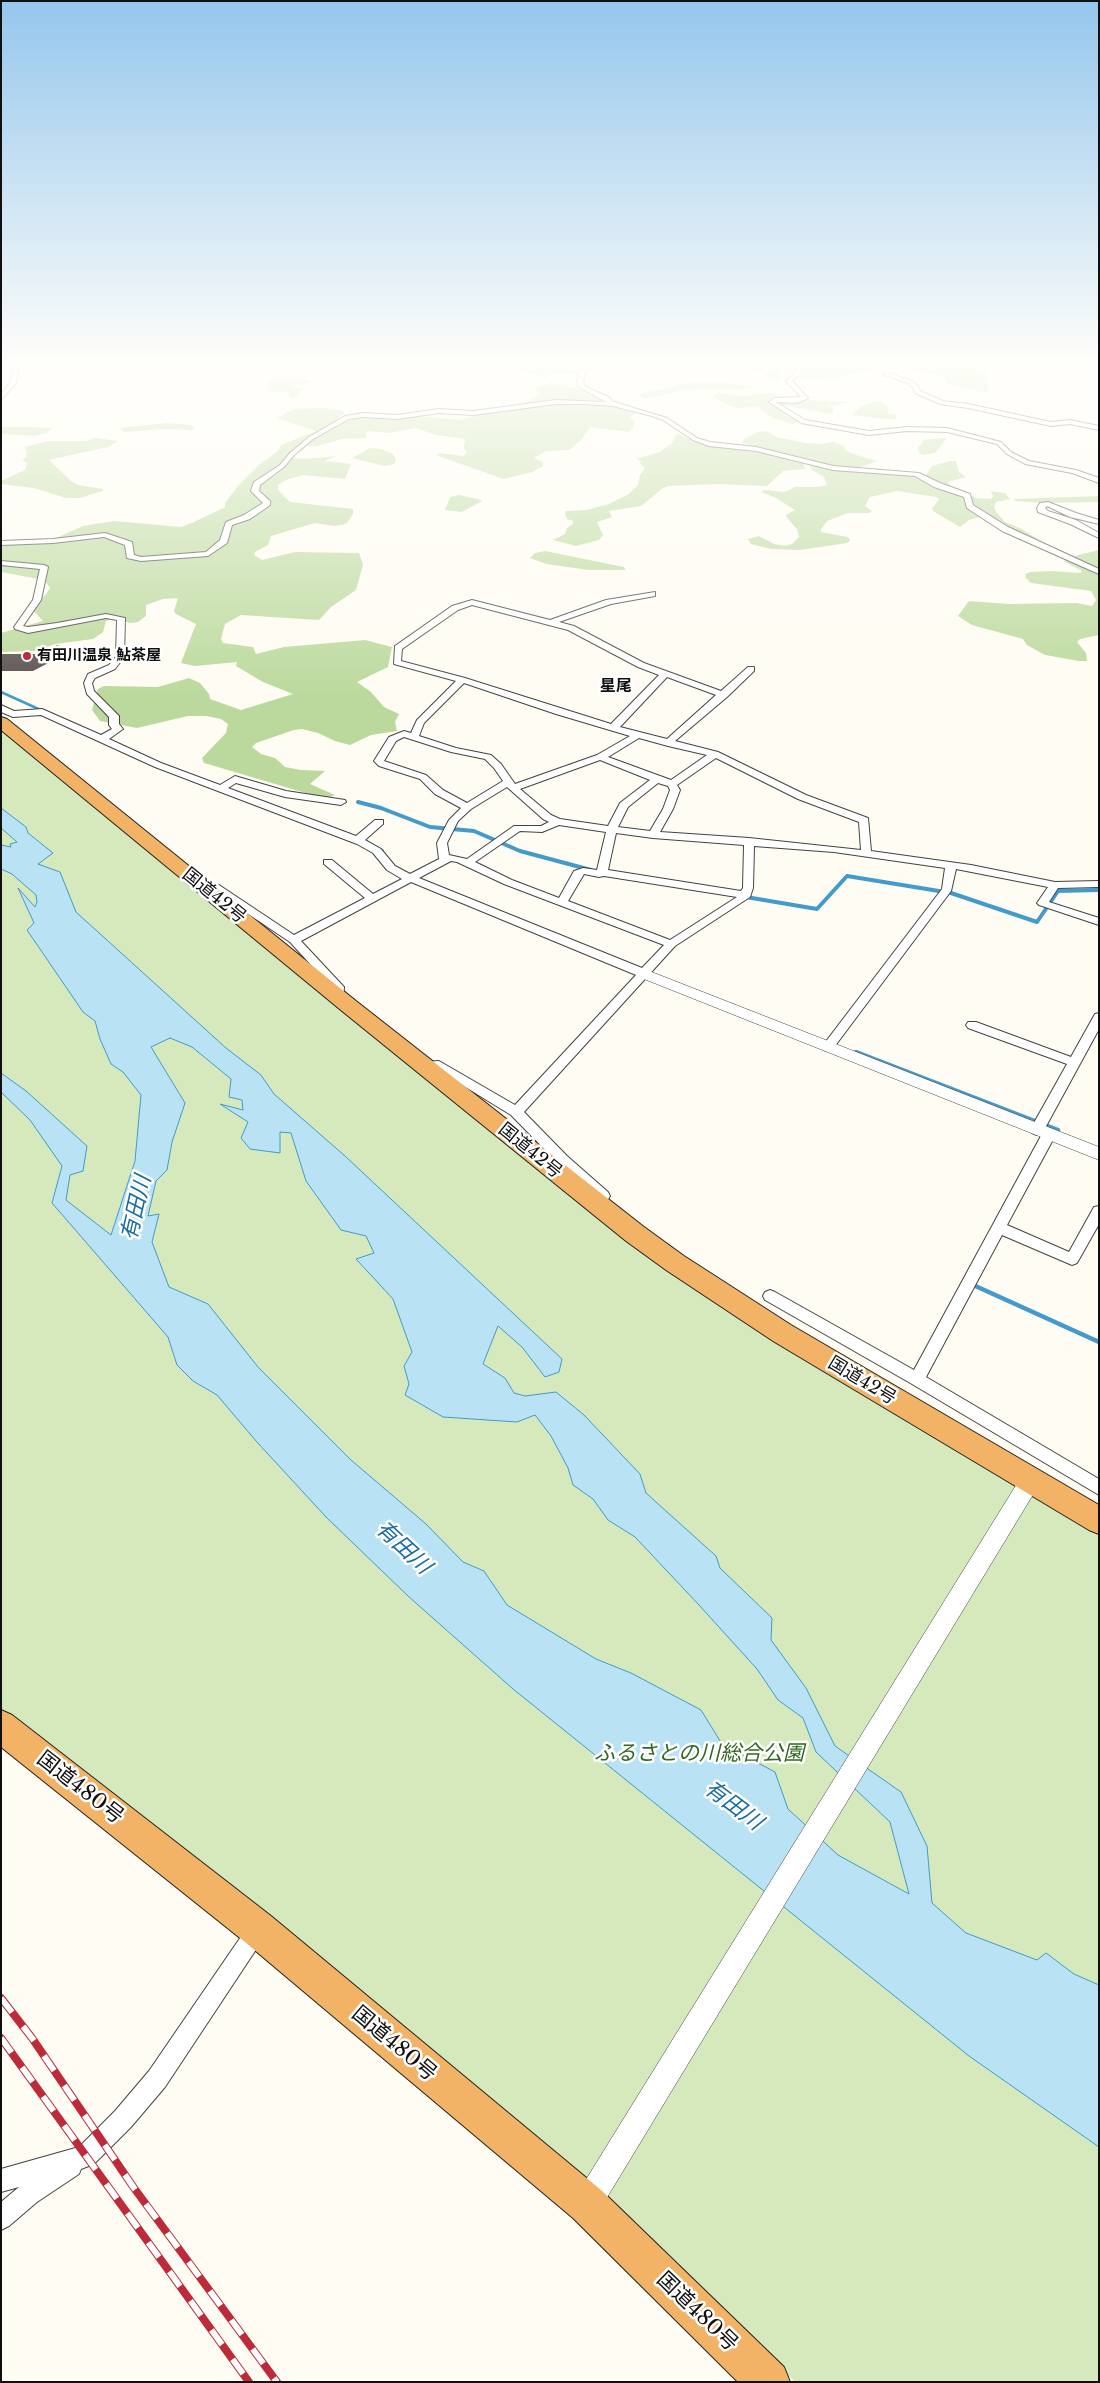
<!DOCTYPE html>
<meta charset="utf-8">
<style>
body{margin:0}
#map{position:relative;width:1100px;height:2383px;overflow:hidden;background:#fffcf3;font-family:"Libre Baskerville",serif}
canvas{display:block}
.frame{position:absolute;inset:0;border:2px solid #101010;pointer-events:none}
</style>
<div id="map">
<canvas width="1100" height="2383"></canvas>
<div class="frame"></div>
</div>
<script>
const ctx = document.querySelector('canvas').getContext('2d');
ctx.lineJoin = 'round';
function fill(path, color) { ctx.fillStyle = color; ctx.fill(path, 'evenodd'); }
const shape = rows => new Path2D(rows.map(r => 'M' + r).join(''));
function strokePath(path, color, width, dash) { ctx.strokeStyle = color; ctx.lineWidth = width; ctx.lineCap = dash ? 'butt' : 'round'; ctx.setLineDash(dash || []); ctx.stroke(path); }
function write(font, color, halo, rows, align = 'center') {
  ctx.font = font + ' "Libre Baskerville","Noto Sans JP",serif'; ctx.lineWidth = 5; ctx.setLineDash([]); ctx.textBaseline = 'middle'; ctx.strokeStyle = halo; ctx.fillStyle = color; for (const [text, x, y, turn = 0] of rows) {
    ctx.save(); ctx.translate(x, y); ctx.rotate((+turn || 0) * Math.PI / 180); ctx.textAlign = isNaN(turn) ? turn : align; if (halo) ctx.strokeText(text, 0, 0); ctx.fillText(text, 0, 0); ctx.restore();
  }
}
const green = shape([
 [1,728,628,1233,1099,1529,1099,2382,795,2382,646,2235,549,2146,431,2050,1,1714]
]);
const forest = shape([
 [519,365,593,365,584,378,568,373,536,376,528,373],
 [694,365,815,365,821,368,868,367,869,371,849,374,835,379,819,380,801,380,798,378,805,372,786,370,782,371,782,379,776,380,764,377,771,368,755,370],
 [892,365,969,365,980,368,987,375,988,393,948,384,946,378],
 [272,379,304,379,312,382,289,386,302,389,294,399,292,399,285,391,267,393,269,388,266,385],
 [551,382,591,393,599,391,607,397,608,405,636,413,630,417,635,423,630,432,590,427,581,440,569,450,546,451,534,458,543,462,543,466,532,472,503,479,436,455,439,453,464,456,467,452,464,448,465,439,436,435,416,428,389,433,367,431,366,438,342,439,318,446,306,446,303,450,292,456,292,458,305,459,336,456,325,461,351,464,345,479,303,475,286,480,278,485,278,490,290,502,353,509,353,514,347,523,341,525,334,526,315,523,271,536,268,545,255,552,254,555,262,560,295,552,359,553,363,565,356,590,331,607,319,620,241,615,225,624,221,639,223,643,253,647,256,654,284,647,365,640,392,647,388,667,357,682,371,692,384,707,399,714,395,722,397,731,371,735,350,745,335,741,318,733,302,729,294,730,256,743,252,747,261,754,275,758,285,767,301,770,325,771,310,784,335,795,326,799,204,763,202,758,226,733,228,724,221,719,206,716,188,716,137,728,100,721,92,710,98,689,104,686,158,687,189,678,200,683,209,694,210,699,241,710,293,694,263,682,236,666,237,662,195,666,181,663,196,624,176,614,174,611,178,598,163,599,146,605,146,616,138,622,130,623,113,618,106,621,103,632,93,639,55,644,36,651,1,652,1,633,43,621,32,609,46,594,50,588,44,580,1,572,1,545,56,538,83,526,114,521,181,527,192,523,225,507,225,503,238,486,261,463,277,452,281,445,316,431,277,418,294,409,322,408,343,411,345,413,337,419,339,423,355,419,426,417,460,420,530,401,540,393,533,389],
 [686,383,727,383,757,388,685,390,644,399,638,394],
 [718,393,742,396,770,393,805,400,851,402,830,406,834,410,832,414,787,406,777,407,786,416,798,421,793,424,772,418,758,407,738,408,728,405,713,397],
 [879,401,887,405,888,413,898,415,895,419,883,419,852,415,863,405],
 [167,423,190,425,196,428,192,430,163,429,124,432,120,428],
 [1,427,35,427,52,428,47,433,35,436,1,434],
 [768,431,776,437,806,443,819,444,834,442,844,446,845,450,853,454,877,461,856,469,835,467,742,443,744,439,758,432],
 [678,434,703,445,752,450,803,462,805,469,783,471,767,486,719,484,668,486,663,488,641,506,609,511,612,517,597,522,603,535,599,540,576,546,553,540,565,534,567,528,573,524,573,521,567,519,565,514,566,511,586,510,609,504,629,494,638,485,640,475,645,468,640,464,641,461,636,459,660,452,673,442,675,436],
 [95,438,118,441,108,447,49,460,71,481,78,485,103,489,103,491,79,498,66,498,34,488,1,484,1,481,25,470,27,464,23,460,27,454,25,447,48,441,86,441],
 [940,438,947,438,935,453,923,455,919,453,918,448,924,440],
 [370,448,381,449,393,454,396,459,394,464,384,466,352,458],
 [950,461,956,461,959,472,966,477,948,482,950,485,976,498,991,499,993,496,991,491,1005,493,1010,499,996,502,994,507,997,513,1005,522,1022,529,1039,540,1033,539,984,516,969,520,960,527,933,511,932,509,939,499,936,497,897,491,870,497,865,506,872,511,869,513,848,513,827,521,821,529,821,532,848,537,850,540,847,543,800,550,771,549,751,544,748,539,759,536,774,544,785,546,792,544,799,537,797,529,787,518,786,515,795,510,776,498,761,492,764,490,785,492,795,487,816,487,827,485,824,477,812,470,810,466,844,471,926,475,932,466],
 [459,495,478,499,482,501,462,512,445,510,450,497],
 [1099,496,1099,502,1043,503,1015,501,1014,499],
 [1099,550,1099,635,1080,639,1077,642,1086,653,1087,661,1079,661,1045,655,1027,645,1023,639,972,625,958,616,969,601,1009,604,1077,603,1092,606,1096,600,1091,591,1031,583,1025,577,1026,574,1030,572,1051,571,1080,573,1082,571,1067,563,1064,561,1066,558],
 [545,551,624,567,626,570,589,570,546,564,530,558,535,553]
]);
const water = shape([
 [1,808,26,827,28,833,53,853,38,864,60,872,76,912,226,1048,261,1075,274,1094,345,1156,562,1359,559,1372,545,1377,522,1347,498,1326,483,1364,505,1378,514,1393,525,1396,556,1392,584,1415,640,1474,646,1493,716,1556,720,1568,772,1618,771,1640,806,1688,835,1746,901,1792,927,1846,932,1903,966,1933,1037,1960,1046,1953,1074,1974,1099,1985,1099,2147,969,2056,513,1689,408,1596,326,1517,256,1441,217,1395,193,1381,177,1365,168,1337,52,1203,62,1166,30,1120,1,1092,1,1073,26,1091,87,1146,83,1171,70,1175,66,1200,111,1235,135,1161,141,1095,123,1072,111,1064,100,1039,95,1021,83,1012,27,930,34,923,18,888,35,907,37,902,36,895,12,874,1,869,1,845,11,847,10,844,17,842,1,828,1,808],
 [170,1038,192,1047,231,1079,229,1097,242,1100,243,1110,220,1104,248,1122,241,1138,250,1149,280,1153,280,1132,291,1133,306,1181,341,1230,366,1236,374,1253,356,1259,393,1299,412,1352,404,1366,409,1384,405,1395,443,1417,517,1422,535,1415,551,1436,568,1468,573,1485,593,1499,608,1520,635,1537,699,1605,757,1669,778,1700,803,1718,816,1752,890,1822,909,1894,838,1855,788,1809,775,1772,722,1744,701,1710,631,1673,596,1659,507,1605,484,1571,463,1562,426,1524,351,1460,258,1367,208,1304,169,1287,152,1242,159,1214,148,1216,156,1181,167,1170,172,1142,185,1103,151,1047,170,1038]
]);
const streamFar2 = shape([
 [1,692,43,711]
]);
const streamFar1 = shape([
 [358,802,381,808,430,827,474,831,520,851,591,870],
 [363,840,382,851],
 [746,897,817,909,847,876,951,893,1037,922,1058,891,1099,890]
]);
const stream = shape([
 [856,1052,1058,1130,1055,1136],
 [971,1284,1099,1342]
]);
const river = shape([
 [1,365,15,365,1,372,1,365]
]);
const building = shape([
 [57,645,71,651,33,671,1,671,1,654,38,654]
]);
const minor = shape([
 [14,365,19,366,16,383,1,400,1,394,10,383,14,365],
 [586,365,592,365,585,374,583,381,585,386,608,397,614,402,667,418,697,438,710,442,756,447,833,466,919,473,940,483,970,494,973,505,1008,527,1099,569,1099,574,1002,531,967,508,964,497,934,487,915,476,833,470,756,451,709,446,693,440,663,420,652,416,613,406,584,404,556,404,473,415,439,413,397,419,364,417,349,419,313,439,294,455,284,467,260,485,259,491,270,501,270,505,250,519,232,525,227,543,208,556,141,561,127,558,125,545,104,537,53,543,1,545,1,541,53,539,105,533,132,542,134,555,141,557,206,552,220,540,226,522,244,515,263,503,251,491,254,482,280,465,290,453,309,437,345,416,364,413,397,415,439,409,473,411,556,400,606,402,579,387,577,381,579,374,586,365],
 [794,365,800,365,803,371,792,381,808,398,797,403,776,402,805,420,869,431,907,427,947,428,1001,442,1011,452,1029,461,1076,470,1099,478,1099,483,1072,473,1025,464,1007,454,997,444,947,432,907,431,869,435,801,423,769,402,775,398,801,397,786,381,797,371,794,365],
 [886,372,912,381,918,386,920,391,943,401,968,404,1051,422,1070,420,1099,426,1099,430,1070,424,1051,426,968,408,940,404,915,393,913,388,908,383,884,375,886,372],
 [1048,502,1076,513,1099,520,1099,524,1070,517,1047,506,1045,508,1048,511,1076,520,1099,533,1099,538,1070,524,1038,512,1037,508,1040,503,1048,502],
 [1,561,44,565,48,567,41,600,23,626,28,627,57,623,106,614,125,618,124,657,115,669,95,678,92,683,94,691,119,716,119,724,123,729,109,739,161,763,220,785,235,776,286,791,345,800,346,802,341,805,285,797,236,783,228,788,356,836,375,820,383,820,383,824,365,840,381,849,395,866,410,874,439,859,437,843,449,820,461,808,435,794,420,779,379,766,374,761,389,737,404,731,411,733,417,720,456,681,394,664,395,646,452,606,472,600,550,620,606,600,655,592,655,596,611,604,559,622,574,626,644,663,721,691,748,667,754,667,754,671,727,697,675,741,718,752,806,795,868,818,871,851,971,865,1055,882,1099,881,1099,887,1058,888,1049,902,1099,918,1099,925,1039,905,1037,903,1048,887,956,869,951,891,832,1050,828,1051,824,1050,822,1047,824,1044,942,889,945,868,834,852,754,846,753,888,750,897,675,946,524,1112,567,1156,608,1192,610,1196,604,1206,594,1206,592,1202,595,1197,557,1162,511,1115,441,1072,434,1069,424,1070,418,1066,424,1062,439,1061,515,1105,636,975,411,882,301,941,344,987,343,1001,335,1001,332,988,290,942,211,889,192,882,197,879,219,885,294,935,365,898,324,864,324,860,332,860,373,894,402,879,387,870,373,853,357,844,155,767,41,715,13,717,1,712,1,705,14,711,42,709,101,735,112,729,109,725,109,717,87,694,84,683,88,674,109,665,116,657,117,620,106,618,28,633,15,629,14,627,33,600,40,569,1,565,1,561],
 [472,605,568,630,638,667,659,675,611,724,465,678,401,661,402,649,458,610,472,605],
 [667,677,716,695,667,739,620,727,667,677],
 [464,683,556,714,630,736,597,755,515,784,501,764,491,755,456,748,419,736,424,723,464,683],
 [404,737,451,752,485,759,494,768,503,781,467,803,443,790,426,775,384,761,396,741,404,737],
 [639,738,668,746,707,755,671,780,608,757,639,738],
 [716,758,798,799,859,822,861,850,749,838,660,832,673,809,680,790,677,785,716,758],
 [600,760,650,780,620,803,608,826,560,819,551,815,520,789,600,760],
 [658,783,668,786,670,790,663,809,650,831,618,827,628,807,658,783],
 [507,787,543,819,549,822,541,826,514,826,467,859,449,855,447,843,458,821,471,809,507,787],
 [559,825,606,832,597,870,583,868,574,871,559,898,512,880,475,862,520,831,542,832,559,825],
 [616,833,653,838,744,845,743,888,741,891,608,870,616,833],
 [451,861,457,862,504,884,664,945,642,968,419,878,451,861],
 [584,874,599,877,604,876,737,897,670,940,568,901,584,874],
 [1099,1013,1099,1029,1044,1130,1037,1135,1032,1133,1030,1130,1067,1064,968,1028,966,1025,968,1022,976,1022,1071,1057,1095,1014,1099,1013],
 [1049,1129,1056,1134,1007,1225,1069,1252,1094,1207,1099,1206,1099,1224,1077,1263,1072,1265,1002,1235,926,1377,1099,1479,1099,1495,912,1384,765,1300,763,1296,765,1292,770,1290,775,1292,914,1370,1042,1134,1049,1129],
 [258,1919,265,1922,268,1929,265,1936,165,2087,131,2127,94,2164,81,2169,79,2174,37,2202,9,2226,1,2230,1,2202,19,2187,1,2192,1,2169,79,2147,115,2111,149,2071,251,1922,258,1919]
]);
const tertiary = shape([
 [644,969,1099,1147,1099,1160,639,977,637,974,644,969],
 [1030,1472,1037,1474,1040,1481,1037,1488,597,2214,587,2219,577,2214,572,2204,577,2194,1023,1474,1030,1472]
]);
const trunk = shape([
 [1,717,7,719,356,1001,644,1227,684,1256,791,1325,1099,1505,1099,1534,1089,1530,773,1341,666,1270,626,1241,342,1011,1,730,1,717],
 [1,1710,12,1715,271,1916,601,2190,784,2367,790,2382,738,2382,573,2218,245,1942,1,1747,1,1710]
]);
const rail = shape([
 [1,1998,32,2038,134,2188,277,2382],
 [1,2038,249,2382]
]);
const markers = [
 [27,656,5,"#bd2b3a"]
];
const farPoinames = [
 ["有田川温泉 鮎茶屋",37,656]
];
const farQuarternames = [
 ["星尾",616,686]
];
const streetNames = [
 ["国道42号",214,896,39],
 ["国道42号",530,1151,39],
 ["国道42号",862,1381,31]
];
const nearParknames = [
 ["ふるさとの川総合公園",699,1754]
];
const nearStreetnames = [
 ["国道480号",80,1788,38],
 ["国道480号",394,2044,40],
 ["国道480号",697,2312,44]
];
const nearWaternames = [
 ["有田川",137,1208,-77],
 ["有田川",403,1548,43],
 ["有田川",733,1806,37]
];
fill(green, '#d6e9bd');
fill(forest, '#bbd99c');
fill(water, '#b9e2f5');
strokePath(water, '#429bca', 1);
strokePath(streamFar2, '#429bca', 2.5);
strokePath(streamFar1, '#429bca', 4);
strokePath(stream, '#429bca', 4.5);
fill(river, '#b9e2f5');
fill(building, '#58504c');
strokePath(minor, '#434343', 2);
strokePath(tertiary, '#434343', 1);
strokePath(trunk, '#212121', 2);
fill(minor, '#fff');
fill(tertiary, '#fff');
fill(trunk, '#f2b367');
strokePath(rail, '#bd2b3a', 8);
strokePath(rail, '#fff', 6, [18]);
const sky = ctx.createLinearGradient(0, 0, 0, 698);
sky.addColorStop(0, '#95c6ed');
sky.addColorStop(0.52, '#fffefa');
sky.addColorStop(1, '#fffefa00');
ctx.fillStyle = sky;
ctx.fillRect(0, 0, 1100, 698);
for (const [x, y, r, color] of markers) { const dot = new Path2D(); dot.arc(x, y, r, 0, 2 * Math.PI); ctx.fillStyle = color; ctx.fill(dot); strokePath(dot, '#fff', 2); }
write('bold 15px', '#101010', '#fff', farPoinames, 'left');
write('bold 16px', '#101010', '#fff', farQuarternames);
write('18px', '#101010', '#fff', streetNames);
write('italic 21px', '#336721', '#fff', nearParknames);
write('21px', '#101010', '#fff', nearStreetnames);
write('italic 22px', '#1b6d9f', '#fff', nearWaternames);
</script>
